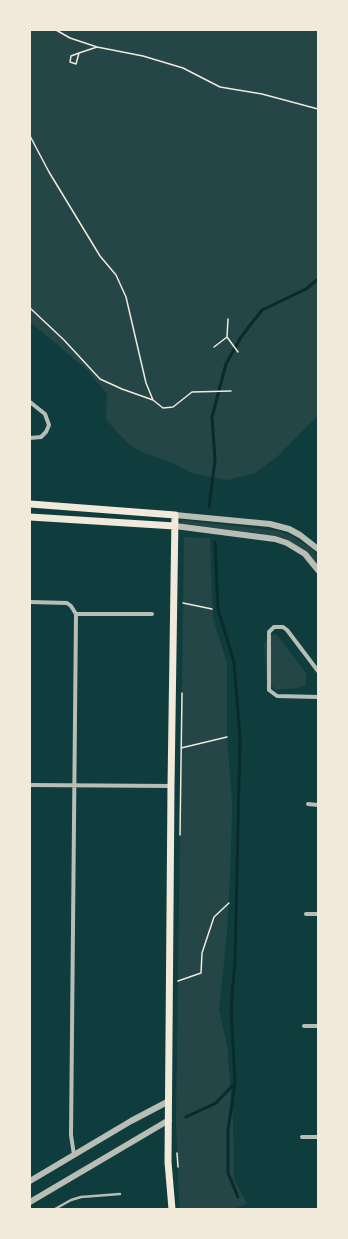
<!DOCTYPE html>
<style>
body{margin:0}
#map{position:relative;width:348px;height:1239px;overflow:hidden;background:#0f3d3e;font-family:"Alegreya Sans",sans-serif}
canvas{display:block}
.frame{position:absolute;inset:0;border:31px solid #f1e9da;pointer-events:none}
</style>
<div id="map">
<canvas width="348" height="1239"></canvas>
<div class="frame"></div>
</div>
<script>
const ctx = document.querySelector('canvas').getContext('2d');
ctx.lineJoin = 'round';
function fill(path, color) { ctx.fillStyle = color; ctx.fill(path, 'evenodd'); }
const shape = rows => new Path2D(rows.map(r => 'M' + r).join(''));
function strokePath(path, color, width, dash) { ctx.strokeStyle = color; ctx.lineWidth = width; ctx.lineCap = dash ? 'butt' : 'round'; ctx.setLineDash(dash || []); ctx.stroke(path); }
const green = shape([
 [30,30,318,30,318,415,278,456,255,473,227,480,192,473,171,462,147,454,131,446,115,430,106,419,107,394,86,369,30,322],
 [182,520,278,531,291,536,311,548,318,556,318,564,304,550,273,535,184,525,180,523],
 [184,537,210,538,213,619,227,663,227,737,232,804,231,855,227,931,219,1010,227,1044,233,1120,234,1179,247,1204,233,1209,180,1209,179,1200,176,1122],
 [276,634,306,673,306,685,298,688,276,690,267,681,264,644,269,636]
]);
const stream = shape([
 [209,507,215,460,212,417,226,364,241,337,262,310,306,289,318,279],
 [215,542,218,609,234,662,240,737,235,961,231,1009,235,1083,228,1130,228,1173,238,1197],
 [186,1117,216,1103,235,1083]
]);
const path = shape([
 [56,30,70,38,97,47,143,56,183,68,220,87,262,94,318,109],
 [79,53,71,56,70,62,76,64,79,53,97,47],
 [30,136,49,172,100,256,116,275,126,297,146,383,153,400],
 [30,308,64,340,100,379,122,389,153,400,163,408,173,407,192,392,231,391],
 [227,337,228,319],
 [214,347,227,337,238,352],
 [183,603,212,609],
 [181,748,227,737],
 [180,835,182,693],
 [178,981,201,973,202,953,214,917,229,903],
 [177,1153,178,1167]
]);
const service = shape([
 [55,1209,71,1200,81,1197,120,1194]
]);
const minor = shape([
 [30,402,45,414,49,425,46,432,41,437,30,438],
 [30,602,67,603,71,606,76,614,71,1135,74,1155],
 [76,614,152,614],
 [318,671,287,630,283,627,274,627,269,632,269,690,277,696,318,697],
 [30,785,171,786],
 [308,804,318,805],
 [306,914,318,914],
 [304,1026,318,1026],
 [302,1137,318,1137]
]);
const tertiary = shape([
 [175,515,270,524,289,529,300,535,318,549],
 [175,526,275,539,287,543,305,554,318,570],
 [30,1181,131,1121,169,1101],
 [30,1202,169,1120]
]);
const secondary = shape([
 [30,504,175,515,171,786,168,1162,172,1209],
 [30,517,175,526]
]);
fill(green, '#244646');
strokePath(stream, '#0a2a2b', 3);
strokePath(path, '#f1e9da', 1.5);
strokePath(service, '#b8beb3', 2.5);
strokePath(minor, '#b8beb3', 4);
strokePath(tertiary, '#b8beb3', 6);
strokePath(secondary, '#f1e9da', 7);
</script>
